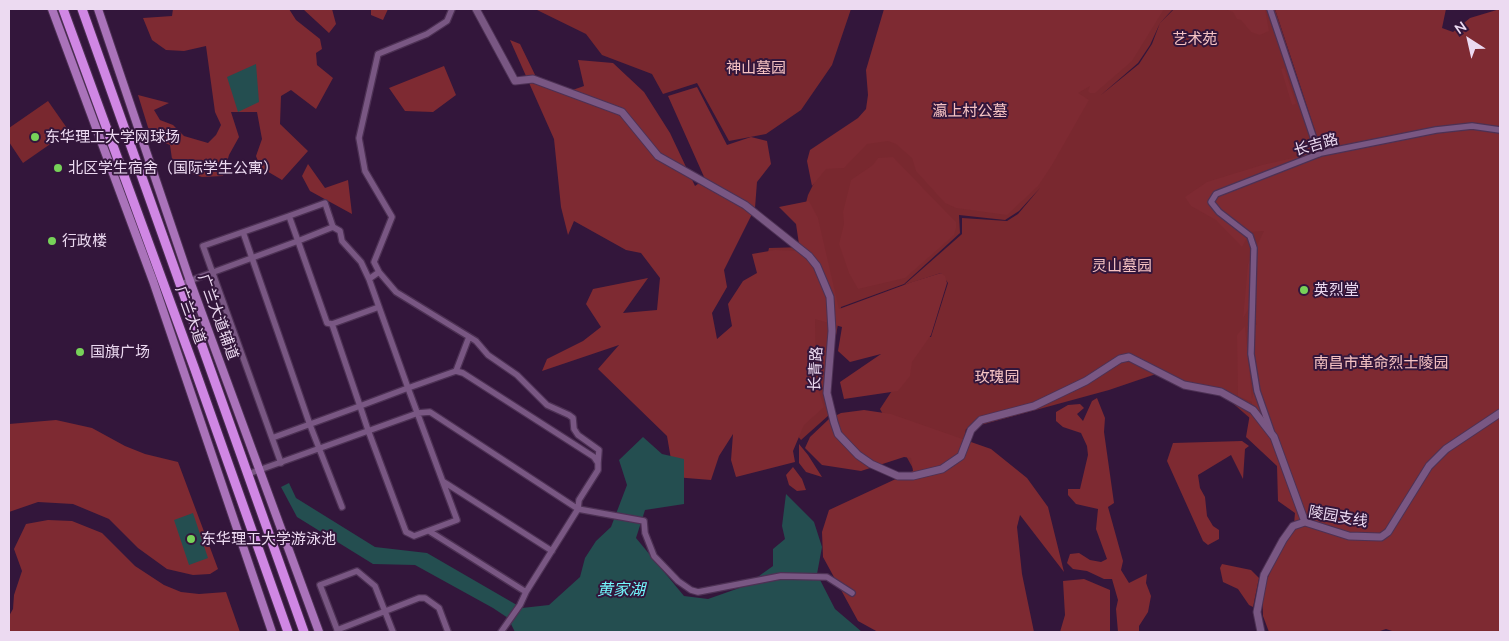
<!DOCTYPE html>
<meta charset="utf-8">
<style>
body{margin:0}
#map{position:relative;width:1509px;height:641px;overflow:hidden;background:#33163b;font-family:Mulish,sans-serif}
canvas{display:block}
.frame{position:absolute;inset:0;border:10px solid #ecdaf1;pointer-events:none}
.north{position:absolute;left:1444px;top:15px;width:50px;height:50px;-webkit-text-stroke:4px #33163b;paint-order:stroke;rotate:325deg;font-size:14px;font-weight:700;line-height:20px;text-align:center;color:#ecdaf1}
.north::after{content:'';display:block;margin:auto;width:18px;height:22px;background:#ecdaf1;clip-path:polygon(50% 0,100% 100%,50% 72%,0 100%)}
</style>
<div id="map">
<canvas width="1509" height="641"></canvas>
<div class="frame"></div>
<div class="north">N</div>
</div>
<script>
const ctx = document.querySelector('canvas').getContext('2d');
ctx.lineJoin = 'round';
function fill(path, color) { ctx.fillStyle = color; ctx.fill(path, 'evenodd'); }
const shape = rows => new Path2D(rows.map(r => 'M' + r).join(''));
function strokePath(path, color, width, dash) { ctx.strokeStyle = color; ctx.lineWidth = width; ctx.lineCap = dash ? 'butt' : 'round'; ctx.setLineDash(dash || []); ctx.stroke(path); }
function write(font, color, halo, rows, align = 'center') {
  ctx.font = font + ' Mulish,"Noto Sans SC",sans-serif'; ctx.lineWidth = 4; ctx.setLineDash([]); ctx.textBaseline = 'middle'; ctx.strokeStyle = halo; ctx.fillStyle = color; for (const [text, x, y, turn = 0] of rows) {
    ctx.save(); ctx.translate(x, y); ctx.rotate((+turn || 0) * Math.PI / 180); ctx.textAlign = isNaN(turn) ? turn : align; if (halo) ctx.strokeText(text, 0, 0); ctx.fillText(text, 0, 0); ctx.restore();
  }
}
const green = shape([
 [535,9,851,9,832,65,801,110,766,134,729,141,697,83,663,94,652,74,602,55,586,34],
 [889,9,1173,9,1160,23,1174,9,1275,9,1322,156,1265,217,1259,426,1221,393,1156,374,1109,390,966,429,961,452,915,472,880,409,927,337,931,337,948,283,941,273,904,285,962,234,962,218,1007,221,1018,214,1040,188,1019,211,1005,220,959,215,960,233,904,284,841,307,835,341,829,415,801,440,792,429,759,291,769,248,805,247,800,226,808,195,823,165,866,116],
 [1160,23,1152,44,1139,64,1101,95,1138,63,1150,45],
 [48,101,69,131,23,163,9,142,9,128]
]);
const forest = shape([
 [173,9,289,9,296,20,320,39,322,49,316,53,317,65,333,78,316,109,291,90,281,96,280,124,308,151,282,180,260,167,256,156,262,139,257,112,231,112,239,137,229,155,223,176,202,177,179,170,172,159,170,145,151,137,138,95,169,103,154,110,160,120,173,125,184,136,208,143,216,135,221,125,215,112,206,46,184,51,166,50,152,40,143,18,172,16],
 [303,9,332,9,336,24,329,33],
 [371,9,388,9,383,20,371,15],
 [884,9,1164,9,1132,61,1095,93,1090,93,1088,91,1090,86,1078,93,1089,100,1052,165,1038,186,1007,215,956,208,945,203,916,171,912,158,896,144,888,141,867,144,844,168,826,169,812,186,807,161,810,150,858,118,866,109,868,95,866,70],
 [1225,9,1265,9,1269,31,1260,35,1251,32,1241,20,1237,19,1233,12],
 [1275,9,1446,9,1442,28,1453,32,1470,18,1500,9,1500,632,1395,632,1386,629,1377,632,1269,632,1263,616,1262,591,1282,545,1294,524,1295,513,1278,501,1277,466,1246,437,1252,402,1238,396,1237,335,1245,326,1252,399,1255,387,1247,326,1257,325,1254,310,1249,308,1243,318,1248,264,1264,231,1250,232,1242,247,1216,220,1191,206,1185,197,1207,182,1262,165,1311,154,1319,143],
 [510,40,520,44,538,81,564,93,584,86,578,60,613,63,644,92,670,133,695,186,705,179,668,96,697,87,727,145,751,137,767,141,771,164,757,182,755,208,724,270,727,287,712,313,717,339,732,326,728,304,743,281,757,273,752,254,775,250,800,251,796,224,779,207,809,201,818,218,839,309,912,282,941,273,945,276,947,283,931,335,912,362,910,376,898,391,844,399,840,382,881,354,850,362,838,351,842,327,815,319,816,382,824,407,804,425,793,451,795,462,736,477,731,460,733,434,719,456,711,480,674,477,667,436,598,369,619,345,542,371,547,359,583,341,601,327,586,304,593,289,648,278,623,313,657,310,660,278,641,253,626,250,574,221,568,235,561,207,554,139],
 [444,66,456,95,433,112,405,111,389,88],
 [1284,68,1296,104,1292,105,1281,69],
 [893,157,946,212,956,222,956,228,954,235,905,278,858,289,849,273,839,244,844,224,843,212,851,180,873,165,878,158],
 [308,164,325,188,348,180,352,214,310,191,302,176],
 [1097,398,1105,418,1104,432,1114,503,1108,507,1123,561,1121,570,1129,583,1147,574,1146,583,1151,596,1148,612,1139,626,1139,632,1118,632,1116,609,1118,600,1112,579,1104,579,1087,571,1073,569,1067,563,1070,554,1079,553,1090,560,1101,562,1107,559,1096,529,1098,509,1076,504,1068,495,1068,489,1080,489,1088,455,1087,446,1081,433,1063,427,1056,421,1056,412,1068,405,1080,404,1084,408,1077,414,1083,421,1092,401],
 [864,410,891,414,991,449,1027,478,1048,507,1064,572,1020,515,1017,527,1022,574,1034,632,878,632,858,621,823,557,822,532,829,510,913,471,911,458,904,457,861,471,822,465,805,448,810,437,829,419,841,413],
 [56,420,92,428,125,446,145,454,178,462,218,569,210,574,193,575,167,569,138,548,109,519,73,504,38,502,9,512,9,424],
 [1242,441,1249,446,1245,449,1243,479,1231,455,1198,475,1200,488,1205,497,1207,516,1213,526,1219,530,1219,539,1208,545,1203,541,1167,461,1173,443],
 [799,444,808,455,822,477,806,472,799,463],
 [793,467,802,479,806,490,797,491,789,485,786,475],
 [48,520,72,521,102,533,135,566,164,585,181,592,199,594,226,592,240,632,9,632,9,616,13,609,14,595,22,571,14,549,26,524],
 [1222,564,1251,570,1259,578,1253,607,1249,605,1238,589,1223,582,1220,568],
 [1084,579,1110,590,1110,632,1060,632,1065,615,1063,581]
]);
const water = shape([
 [256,64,259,102,238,112,227,77],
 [643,437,662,454,684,459,684,504,645,510,636,538,684,596,708,599,745,586,773,566,773,549,785,539,782,526,786,494,814,522,822,547,817,574,835,609,862,632,515,632,508,618,493,608,415,565,373,564,297,517,281,487,289,483,296,498,375,547,427,553,522,608,549,605,580,577,585,558,596,541,611,527,627,485,619,460],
 [193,513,208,558,189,565,174,520]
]);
const minor = shape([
 [1270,9,1319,154],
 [289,216,325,203,333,227],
 [243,232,310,425,342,507],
 [379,272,396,292,476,341,488,355,517,375,547,405,569,415,573,418,574,429,578,435,599,450,598,463],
 [181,284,298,241,327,323,332,324,360,406,368,430,406,532,414,536,457,520,408,388,360,406,272,438],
 [379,307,408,388,456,371,463,373,594,457,598,463,598,470,579,500,578,509,644,521,645,533,654,556,678,581,691,590,698,592,781,576,827,577,852,593],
 [332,324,379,307,369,279,379,272,374,262,392,217,365,171,359,138,378,54,427,34,447,21,452,9],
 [456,371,469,337],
 [1271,431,1257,391,1251,354,1254,248,1250,236,1219,212,1211,202,1216,194,1321,153,1436,130,1472,126,1500,130],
 [281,463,203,246,289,216,298,241,333,227,340,231,342,241,361,262,369,279],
 [248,474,418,413,430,412,578,509,526,592,429,531],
 [444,482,552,551],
 [337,630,419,598,425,598,439,608,448,632],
 [338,632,320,585,357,571,375,586,393,632],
 [501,632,520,605,526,592]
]);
const tertiary = shape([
 [476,9,515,81,533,79,622,112,658,156,745,205,809,256,817,266,830,297,832,331,827,393,834,422,838,434,858,455,871,464,898,476,913,476,942,469,961,456,971,430,981,420,1034,406,1086,381,1120,359,1129,357,1184,385,1221,392,1253,410,1274,437,1305,522],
 [1261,632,1257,612,1264,575,1283,540,1293,526,1305,522,1349,536,1381,537,1388,532,1429,466,1446,449,1500,413]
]);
const secondary = shape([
 [52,9,153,281,272,632],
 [98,9,190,281,319,632]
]);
const primary = shape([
 [63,9,194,367,288,632],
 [82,9,304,632]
]);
const markers = [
 [35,137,5,"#77d259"],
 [58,168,5,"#77d259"],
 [52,241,5,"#77d259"],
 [1304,290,5,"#77d259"],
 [80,352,5,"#77d259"],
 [191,539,5,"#77d259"]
];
const parkNames = [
 ["艺术苑",1195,39],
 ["神山墓园",756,68],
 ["瀛上村公墓",970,111],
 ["灵山墓园",1122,266],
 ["南昌市革命烈士陵园",1381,363],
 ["玫瑰园",997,377]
];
const poiNames = [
 ["东华理工大学网球场",45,137],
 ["北区学生宿舍（国际学生公寓）",68,168],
 ["行政楼",62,241],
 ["英烈堂",1314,290],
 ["国旗广场",90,352],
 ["东华理工大学游泳池",201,539]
];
const streetNames = [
 ["长吉路",1316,145,-16],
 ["广兰大道",190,315,70],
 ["广兰大道辅道",218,317,70],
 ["长青路",816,369,-87],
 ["陵园支线",1338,517,10]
];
const waterNames = [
 ["黄家湖",621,590]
];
fill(green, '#79282f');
fill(forest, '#7e2a32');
fill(water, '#244e50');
strokePath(minor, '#4d3154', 8);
strokePath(tertiary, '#4d3154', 9);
strokePath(secondary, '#4d3154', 10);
strokePath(primary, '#4d3154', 11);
strokePath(minor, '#795783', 5.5);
strokePath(tertiary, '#795783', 7);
strokePath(secondary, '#aa73ba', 8);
strokePath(primary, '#d087e4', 9);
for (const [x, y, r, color] of markers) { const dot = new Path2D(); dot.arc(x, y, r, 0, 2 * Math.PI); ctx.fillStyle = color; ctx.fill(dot); strokePath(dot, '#33163b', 2); }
write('15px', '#f6c3c3', '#33163b', parkNames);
write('15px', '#ecdaf1', '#33163b', poiNames, 'left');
write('15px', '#ecdaf1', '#33163b', streetNames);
write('italic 16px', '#72f7fc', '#33163b', waterNames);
</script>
